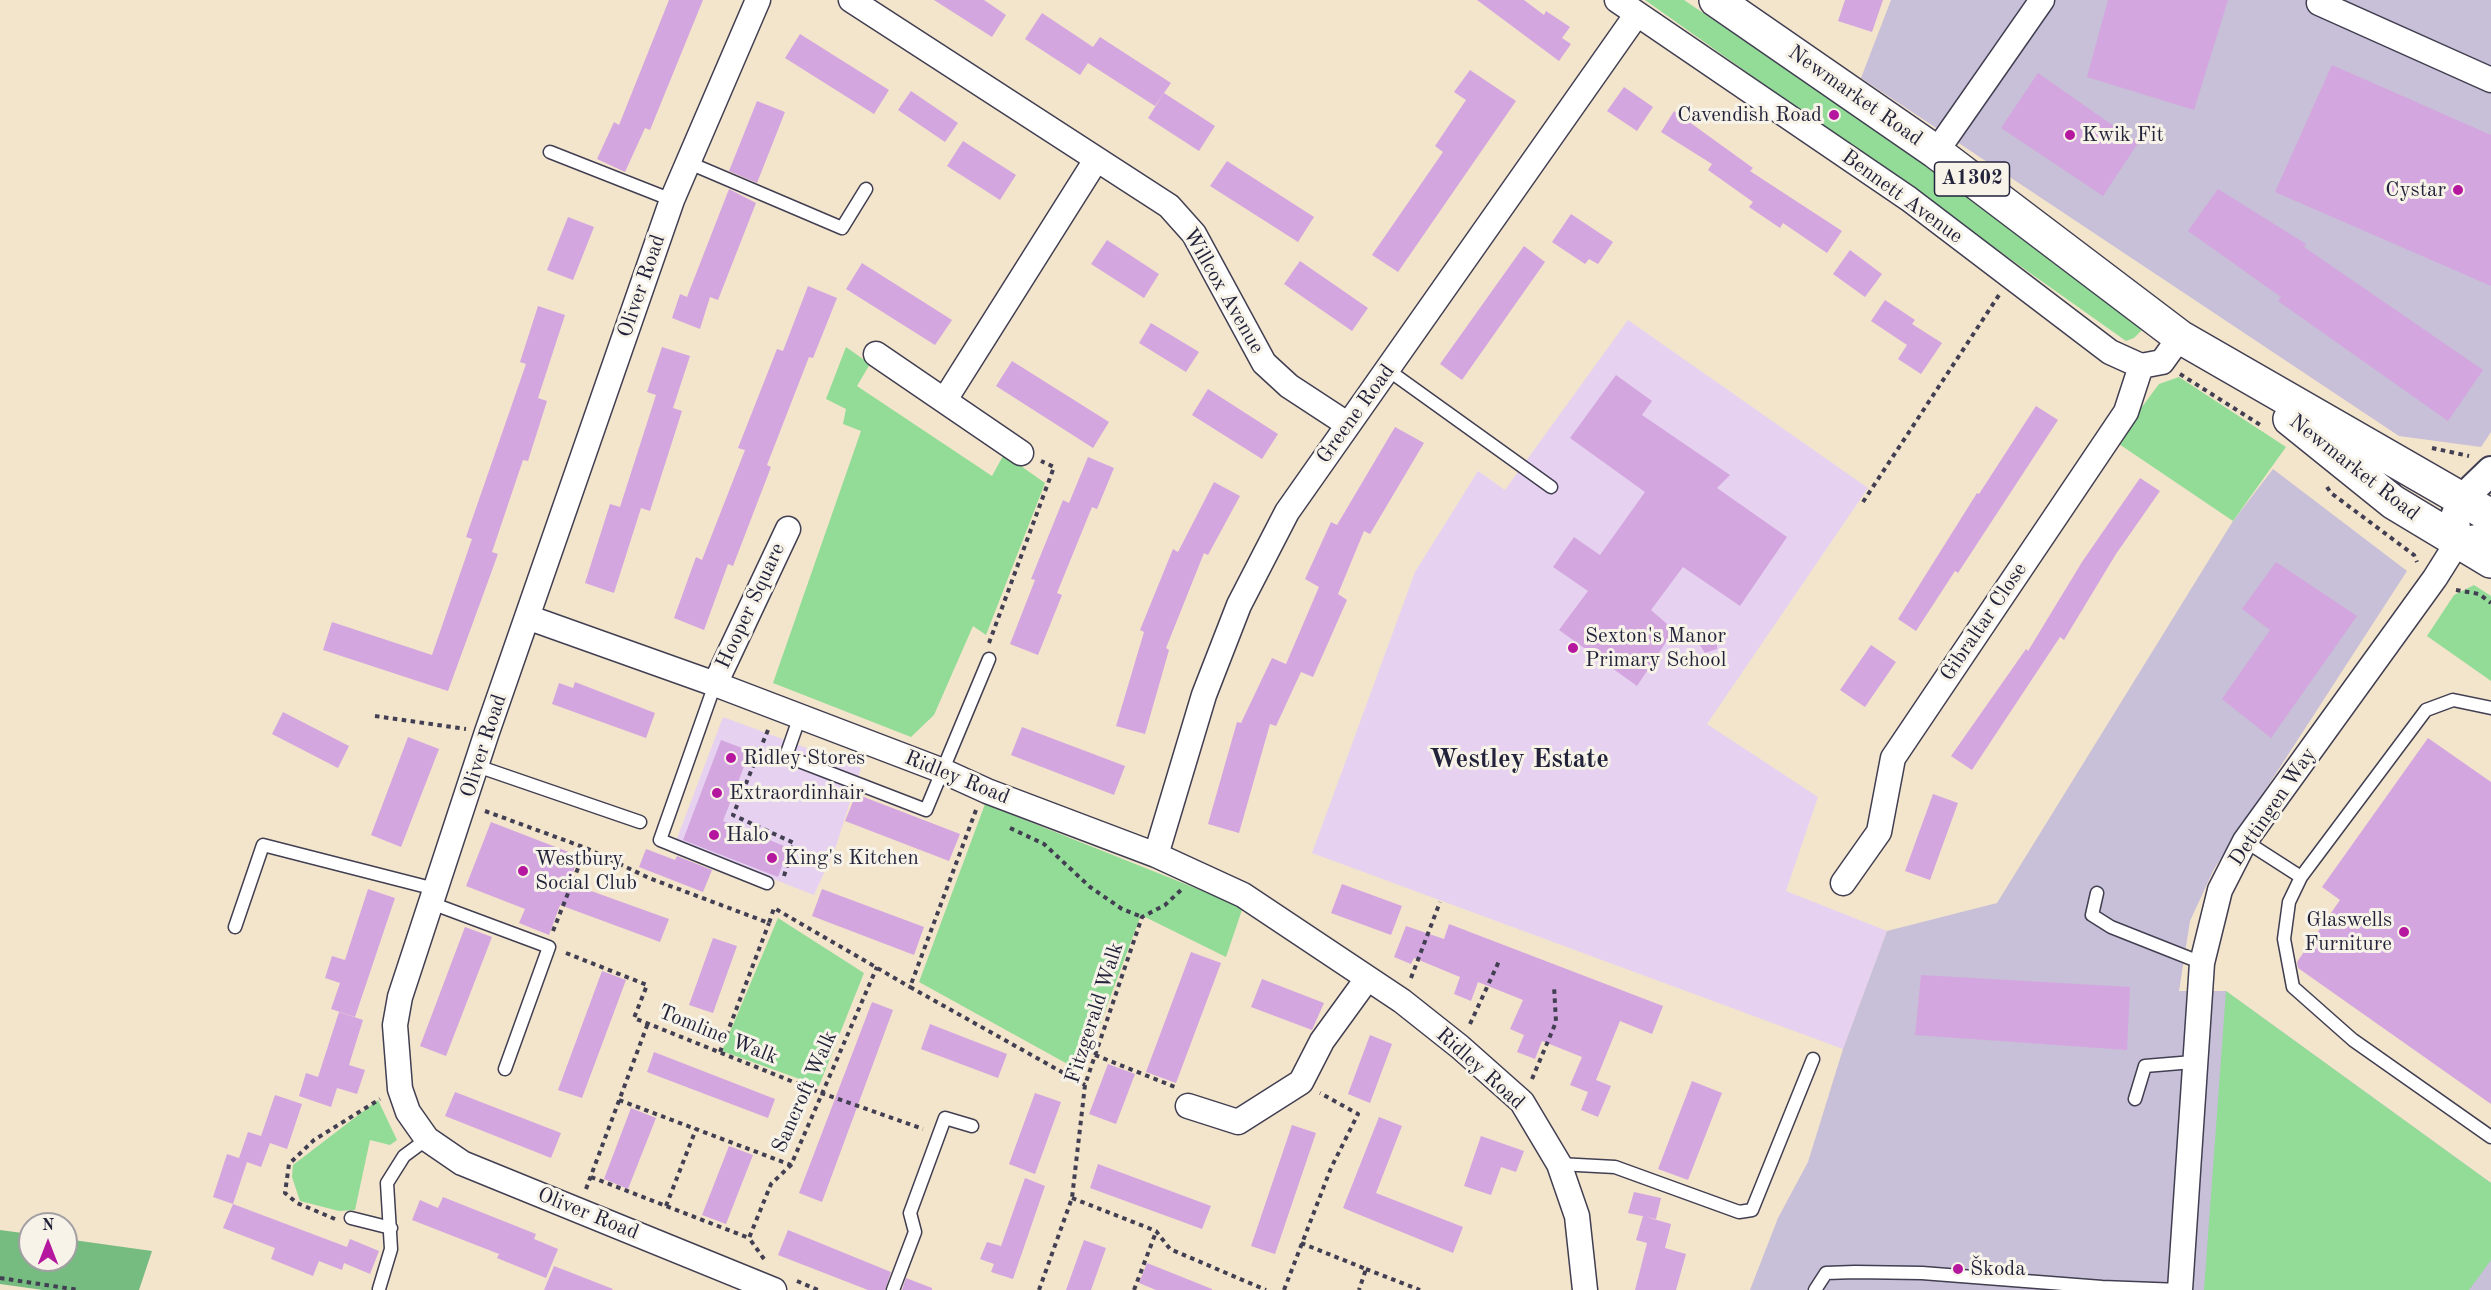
<!DOCTYPE html>
<meta charset="utf-8">
<style>
body{margin:0}
#map{position:relative;width:2491px;height:1290px;overflow:hidden;background:#f3e4cc;font-family:"Old Standard TT",serif}
canvas{display:block}
.north{position:absolute;left:18px;top:1212px;width:60px;height:60px;box-sizing:border-box;background:#f7f3e8;border:2px solid #a29fa3;border-radius:50%;rotate:0deg;font-size:16px;font-weight:700;line-height:24px;text-align:center;color:#22223b}
.north::after{content:'';display:block;margin:auto;width:21px;height:27px;background:#b5179e;clip-path:polygon(50% 0,100% 100%,50% 72%,0 100%)}
</style>
<div id="map">
<canvas width="2491" height="1290"></canvas>
<div class="north">N</div>
</div>
<script>
const ctx = document.querySelector('canvas').getContext('2d');
ctx.lineJoin = 'round';
function fill(path, color) { ctx.fillStyle = color; ctx.fill(path, 'evenodd'); }
const shape = rows => new Path2D(rows.map(r => 'M' + r).join(''));
function strokePath(path, color, width, dash) { ctx.strokeStyle = color; ctx.lineWidth = width; ctx.lineCap = dash ? 'butt' : 'round'; ctx.setLineDash(dash || []); ctx.stroke(path); }
function write(font, color, halo, rows, align = 'center') {
  ctx.font = font + ' "Old Standard TT",serif'; ctx.lineWidth = 6; ctx.setLineDash([]); ctx.textBaseline = 'middle'; ctx.strokeStyle = halo; ctx.fillStyle = color; for (const [text, x, y, turn = 0] of rows) {
    ctx.save(); ctx.translate(x, y); ctx.rotate((+turn || 0) * Math.PI / 180); ctx.textAlign = isNaN(turn) ? turn : align; if (halo) ctx.strokeText(text, 0, 0); ctx.fillText(text, 0, 0); ctx.restore();
  }
}
const built = shape([
 [1628,320,1868,488,1707,724,1818,797,1786,891,1887,931,1843,1049,1312,853,1415,572,1478,471,1505,490],
 [723,717,861,768,835,849,814,895,676,841]
]);
const industrial = shape([
 [1891,0,2491,0,2491,432,2481,447,2399,436,1861,78],
 [2273,469,2407,571,2214,869,2190,921,2179,991,2226,991,2491,1183,2491,1290,1750,1290,1778,1218,1808,1162,1843,1049,1887,931,1997,903,2233,521]
]);
const green = shape([
 [1645,0,1684,0,1931,167,2142,330,2134,338,2126,341],
 [846,347,870,364,857,386,992,476,1004,454,1045,483,986,635,973,626,934,715,911,737,773,683,861,431,843,424,846,409,826,399],
 [2179,377,2286,447,2233,521,2116,442,2159,384],
 [2474,585,2491,596,2491,681,2427,636,2454,595],
 [985,804,1243,907,1226,957,1141,915,1082,1072,919,982],
 [778,918,864,973,819,1086,722,1051],
 [2226,991,2491,1183,2491,1260,2469,1290,2204,1290],
 [378,1100,397,1140,390,1145,370,1140,355,1210,339,1211,300,1201,292,1177,293,1165]
]);
const forest = shape([
 [0,1230,30,1234,30,1260,66,1260,66,1239,152,1251,139,1290,43,1290,0,1284]
]);
const building = shape([
 [669,0,703,0,650,130,645,128,625,172,597,159,614,122,619,125],
 [934,0,984,0,1006,15,992,37],
 [1477,0,1524,0,1544,15,1546,11,1570,27,1562,38,1571,44,1559,61],
 [1845,0,1883,0,1872,32,1838,21],
 [2108,0,2228,0,2194,110,2087,77],
 [1042,13,1093,47,1100,37,1171,83,1155,106,1088,63,1080,75,1025,39],
 [800,34,889,90,874,114,785,58],
 [2332,65,2491,135,2491,286,2275,192],
 [1470,70,1516,101,1398,272,1372,255,1443,152,1435,146,1466,100,1454,92],
 [2038,73,2138,143,2103,196,2001,128],
 [1624,87,1653,107,1637,131,1607,111],
 [911,91,958,123,945,142,898,110],
 [1164,93,1215,126,1199,151,1148,118],
 [757,101,785,112,757,183,729,171],
 [1674,111,1753,168,1750,171,1842,231,1827,253,1783,223,1780,228,1749,207,1753,202,1708,170,1712,164,1661,132],
 [963,141,1016,175,1000,200,947,166],
 [1227,161,1314,217,1298,242,1210,186],
 [729,189,756,203,718,300,710,297,700,329,672,318,680,294,687,297],
 [2218,189,2306,244,2304,247,2483,370,2448,421,2278,301,2281,297,2188,231],
 [1571,214,1613,242,1598,264,1589,259,1585,264,1552,242],
 [568,217,594,227,573,280,547,270],
 [1107,240,1159,274,1144,298,1091,264],
 [1524,246,1545,262,1462,380,1440,364],
 [1850,250,1882,274,1865,297,1833,274],
 [1300,261,1368,308,1352,331,1284,284],
 [862,263,952,320,935,345,846,289],
 [808,286,837,298,813,358,809,357,767,465,771,467,733,566,728,564,704,630,674,618,696,557,702,560,745,450,738,448,777,349,783,351],
 [1885,300,1915,320,1912,324,1942,343,1921,374,1898,359,1907,345,1871,321],
 [538,306,565,315,538,398,547,401,528,461,523,460,492,552,498,554,448,691,323,650,332,622,432,655,472,539,466,537,526,364,520,362],
 [1151,323,1199,352,1186,372,1139,343],
 [662,347,690,356,673,408,682,411,650,511,641,508,614,593,585,583,610,504,620,507,656,395,647,392],
 [1012,361,1109,422,1093,448,996,386],
 [1616,375,1652,401,1642,415,1730,475,1717,488,1787,537,1740,606,1683,567,1651,610,1674,630,1637,686,1559,630,1588,591,1553,567,1574,537,1600,555,1645,492,1570,438],
 [1208,389,1278,434,1262,459,1192,415],
 [2036,406,2058,420,1958,573,1955,571,1916,631,1898,619,1977,493,1979,494],
 [1395,427,1424,443,1370,534,1364,531,1338,594,1347,600,1313,677,1301,672,1276,726,1270,724,1239,833,1208,824,1237,722,1241,723,1272,658,1286,664,1319,587,1305,579,1331,522,1337,525],
 [1088,457,1114,468,1097,509,1092,507,1057,593,1062,595,1038,655,1010,644,1035,580,1031,579,1063,500,1069,503],
 [2140,478,2160,491,2116,554,2064,640,2060,637,1972,770,1951,756,2026,649,2028,651,2082,562],
 [1214,482,1240,496,1208,555,1204,553,1166,648,1169,650,1145,734,1116,726,1144,632,1140,630,1173,549,1178,552],
 [2276,562,2357,616,2271,738,2222,699,2270,630,2242,609],
 [1706,633,1712,633,1717,639,1717,649,1705,653,1696,639],
 [1871,645,1896,662,1865,707,1840,690],
 [575,682,655,713,646,738,552,704,559,683,573,688],
 [283,712,349,746,338,768,272,734],
 [1022,727,1125,766,1114,795,1011,755],
 [408,737,439,749,401,847,371,835],
 [2428,738,2491,782,2491,1104,2298,968,2297,962,2340,900,2322,887],
 [721,740,750,751,723,821,789,848,778,877,683,840],
 [856,794,960,834,949,861,845,821],
 [1933,794,1958,803,1930,880,1905,871],
 [491,822,579,856,569,883,669,919,660,942,560,905,549,935,519,923,525,909,466,886],
 [646,849,675,860,677,856,712,870,703,892,639,867],
 [1342,884,1402,906,1391,935,1331,913],
 [368,889,395,898,355,1017,331,1009,340,983,325,978,332,956,345,960],
 [822,889,924,927,914,955,812,916],
 [1449,924,1663,1006,1652,1034,1620,1021,1596,1080,1611,1086,1598,1117,1581,1110,1588,1092,1570,1085,1582,1057,1542,1041,1535,1059,1517,1052,1524,1035,1510,1029,1523,1000,1478,982,1471,1001,1454,994,1460,977,1414,958,1411,964,1394,957,1406,926,1444,939],
 [465,927,492,937,446,1056,420,1046],
 [713,938,737,946,713,1013,689,1005],
 [1191,952,1221,963,1176,1083,1146,1072],
 [602,971,626,980,582,1098,558,1090],
 [1921,975,2130,987,2127,1050,1915,1035],
 [1262,979,1324,1003,1312,1030,1251,1007],
 [872,1002,893,1010,822,1202,799,1193],
 [339,1012,363,1020,349,1065,365,1070,357,1094,337,1088,331,1107,299,1096,306,1073,318,1077],
 [930,1024,1007,1054,998,1078,921,1049],
 [1370,1035,1392,1044,1370,1103,1348,1094],
 [654,1052,775,1099,768,1118,647,1072],
 [1108,1064,1135,1074,1116,1124,1089,1114],
 [1692,1081,1722,1093,1688,1180,1658,1169],
 [455,1092,561,1133,551,1158,445,1116],
 [1035,1093,1061,1102,1035,1174,1009,1164],
 [275,1095,302,1104,287,1149,270,1143,261,1167,247,1162,233,1204,213,1197,227,1154,239,1158,248,1132,261,1136],
 [631,1108,656,1118,628,1189,604,1179],
 [1379,1117,1402,1126,1376,1193,1463,1227,1453,1253,1343,1208],
 [1292,1125,1316,1133,1275,1254,1251,1246],
 [1481,1136,1524,1151,1516,1172,1501,1167,1491,1195,1464,1186],
 [729,1146,753,1155,726,1224,702,1215],
 [1098,1164,1211,1206,1202,1229,1090,1188],
 [1025,1178,1045,1186,1013,1279,991,1272,994,1264,980,1259,987,1242,1001,1246],
 [1634,1192,1661,1198,1656,1219,1628,1213],
 [443,1197,536,1234,534,1239,558,1249,546,1278,497,1258,499,1254,412,1220,420,1200,438,1208],
 [233,1204,347,1247,350,1239,379,1251,370,1274,344,1263,342,1270,319,1261,313,1276,271,1259,275,1248,223,1228],
 [1643,1216,1671,1224,1665,1248,1686,1254,1676,1290,1635,1290,1647,1243,1636,1240],
 [788,1230,891,1272,885,1290,868,1290,778,1255],
 [1084,1240,1106,1248,1091,1290,1066,1290],
 [1147,1263,1212,1289,1212,1290,1156,1290,1139,1283],
 [554,1266,613,1289,612,1290,544,1290],
 [906,1278,932,1288,932,1290,902,1290]
]);
const path = shape([
 [2180,374,2262,426],
 [2432,448,2469,456],
 [2327,487,2331,493,2414,555,2417,562],
 [1863,502,1999,295],
 [2456,590,2479,594,2491,603],
 [989,643,1054,467,1041,461],
 [375,716,466,729],
 [768,730,733,815,794,843,784,876],
 [976,810,910,987,1085,1085],
 [485,811,586,848,649,878,769,923,774,908,910,987],
 [1010,828,1044,844,1090,887,1122,909,1142,917],
 [553,931,586,848],
 [566,953,647,985,634,1018,821,1093,923,1129],
 [1411,978,1440,902],
 [1470,1024,1500,959],
 [720,1052,769,923],
 [1095,1055,1175,1087],
 [1532,1079,1556,1022,1554,986],
 [619,1100,791,1165],
 [591,1177,749,1238],
 [586,1189,648,1023],
 [1072,1198,1156,1231,1170,1249,1266,1290],
 [666,1206,696,1129],
 [335,1219,297,1203,285,1193,289,1164,314,1140,380,1099],
 [1301,1243,1366,1269,1359,1290],
 [764,1259,749,1238,771,1184,791,1165,877,967],
 [1366,1269,1420,1290],
 [0,1278,79,1290],
 [797,1281,818,1290],
 [1039,1290,1072,1198,1085,1085,1142,917,1165,905,1181,890],
 [1134,1290,1156,1232],
 [1284,1290,1331,1168,1358,1114,1320,1093]
]);
const service = shape([
 [550,152,672,200],
 [687,162,842,228,866,189],
 [1388,370,1551,487],
 [715,684,660,840,767,883],
 [2491,708,2453,700,2426,710,2301,877,2289,902,2284,939,2293,987,2353,1040,2491,1137],
 [800,716,786,756,926,810,989,659],
 [477,766,640,822],
 [2245,841,2301,877],
 [2097,893,2092,915,2111,927,2202,963],
 [431,903,549,947,505,1069],
 [235,927,263,845,435,889],
 [2135,1099,2145,1066,2193,1062],
 [1559,1164,1615,1167,1739,1212,1752,1210,1813,1059],
 [351,1218,391,1228],
 [379,1289,391,1249,387,1183,404,1156,427,1139],
 [893,1290,915,1232,910,1213,945,1118,972,1126],
 [1815,1290,1826,1273,1855,1272,1922,1273,2102,1287,2180,1290]
]);
const minor = shape([
 [758,0,672,200,487,732,400,997,395,1025,400,1089,408,1112,427,1139,462,1163,774,1290],
 [851,0,1169,206,1194,234,1264,363,1289,386,1347,424],
 [1617,0,1909,199,2110,352,2141,366,2162,362,2180,337],
 [2319,3,2491,80],
 [1936,152,2042,0],
 [876,354,1021,453],
 [946,398,1096,160],
 [527,617,715,684,943,771,987,791,1156,855,1243,895,1402,1001,1460,1047,1522,1102,1559,1164,1577,1216,1585,1290],
 [715,684,788,529],
 [1156,855,1204,695,1239,605,1287,512,1637,14],
 [1843,883,1879,832,1893,758,2126,412,2141,366],
 [1188,1106,1238,1122,1301,1082,1322,1041,1367,979],
 [2180,1290,2202,963,2220,890,2245,841,2435,578,2457,543]
]);
const tertiary = shape([
 [2491,471,2462,499,2455,517,2457,543,2486,537,2491,533]
]);
const primary = shape([
 [1716,0,1936,152,2180,337,2491,516],
 [2290,419,2393,502,2491,561]
]);
const markers = [
 [1834,115,6,"#b5179e"],
 [2070,135,6,"#b5179e"],
 [2458,190,6,"#b5179e"],
 [1573,648,6,"#b5179e"],
 [731,758,6,"#b5179e"],
 [717,793,6,"#b5179e"],
 [714,835,6,"#b5179e"],
 [772,858,6,"#b5179e"],
 [523,871,6,"#b5179e"],
 [2404,932,6,"#b5179e"],
 [1958,1269,6,"#b5179e"]
];
const shields = [
 [1972,179,75]
];
const shieldNames = [
 ["A1302",1972,179]
];
const streetNames = [
 ["Newmarket Road",1855,96,35],
 ["Bennett Avenue",1902,197,36],
 ["Oliver Road",642,286,-71],
 ["Willcox Avenue",1223,291,60],
 ["Greene Road",1356,414,-54],
 ["Newmarket Road",2354,468,38],
 ["Hooper Square",751,606,-65],
 ["Gibraltar Close",1984,622,-56],
 ["Oliver Road",484,746,-72],
 ["Ridley Road",957,778,22],
 ["Dettingen Way",2273,807,-56],
 ["Fitzgerald Walk",1095,1013,-72],
 ["Tomline Walk",718,1035,22],
 ["Ridley Road",1480,1069,42],
 ["Sancroft Walk",805,1092,-66],
 ["Oliver Road",588,1214,22]
];
const poiNames = [
 ["Cavendish Road",1822,115,"right"],
 ["Kwik Fit",2082,135],
 ["Cystar",2446,190,"right"],
 ["Sexton's Manor",1585,636],
 ["Primary School",1585,660],
 ["Ridley Stores",743,758],
 ["Extraordinhair",729,793],
 ["Halo",726,835],
 ["King's Kitchen",784,858],
 ["Westbury",535,859],
 ["Social Club",535,883],
 ["Glaswells",2392,920,"right"],
 ["Furniture",2392,944,"right"],
 ["Škoda",1970,1269]
];
const districtNames = [
 ["Westley Estate",1519,760]
];
fill(built, '#e6d2f0');
fill(industrial, '#c8bfd8');
fill(green, '#93dc97');
fill(forest, '#76bc80');
fill(building, '#d4a6df');
strokePath(service, '#413f51', 15);
strokePath(minor, '#413f51', 27);
strokePath(tertiary, '#413f51', 32);
strokePath(primary, '#413f51', 36);
strokePath(path, '#413f51', 4, [4.5, 4.5]);
strokePath(service, '#fff', 12);
strokePath(minor, '#fff', 24);
strokePath(tertiary, '#fff', 28);
strokePath(primary, '#fff', 33);
for (const [x, y, r, color] of markers) { const dot = new Path2D(); dot.arc(x, y, r, 0, 2 * Math.PI); ctx.fillStyle = color; ctx.fill(dot); strokePath(dot, '#f7f3e8', 2); }
for (const [x, y, w] of shields) { const box = new Path2D(); box.roundRect(x - w / 2, y - 17, w, 34, 4.5); ctx.fillStyle = '#f7f3e8'; ctx.fill(box); strokePath(box, '#22223b', 1.5); }
write('bold 20px', '#22223b', null, shieldNames);
write('21px', '#22223b', '#f7f3e8', streetNames);
write('21px', '#22223b', '#f7f3e8', poiNames, 'left');
write('bold 27px', '#22223b', '#f7f3e8', districtNames);
</script>
